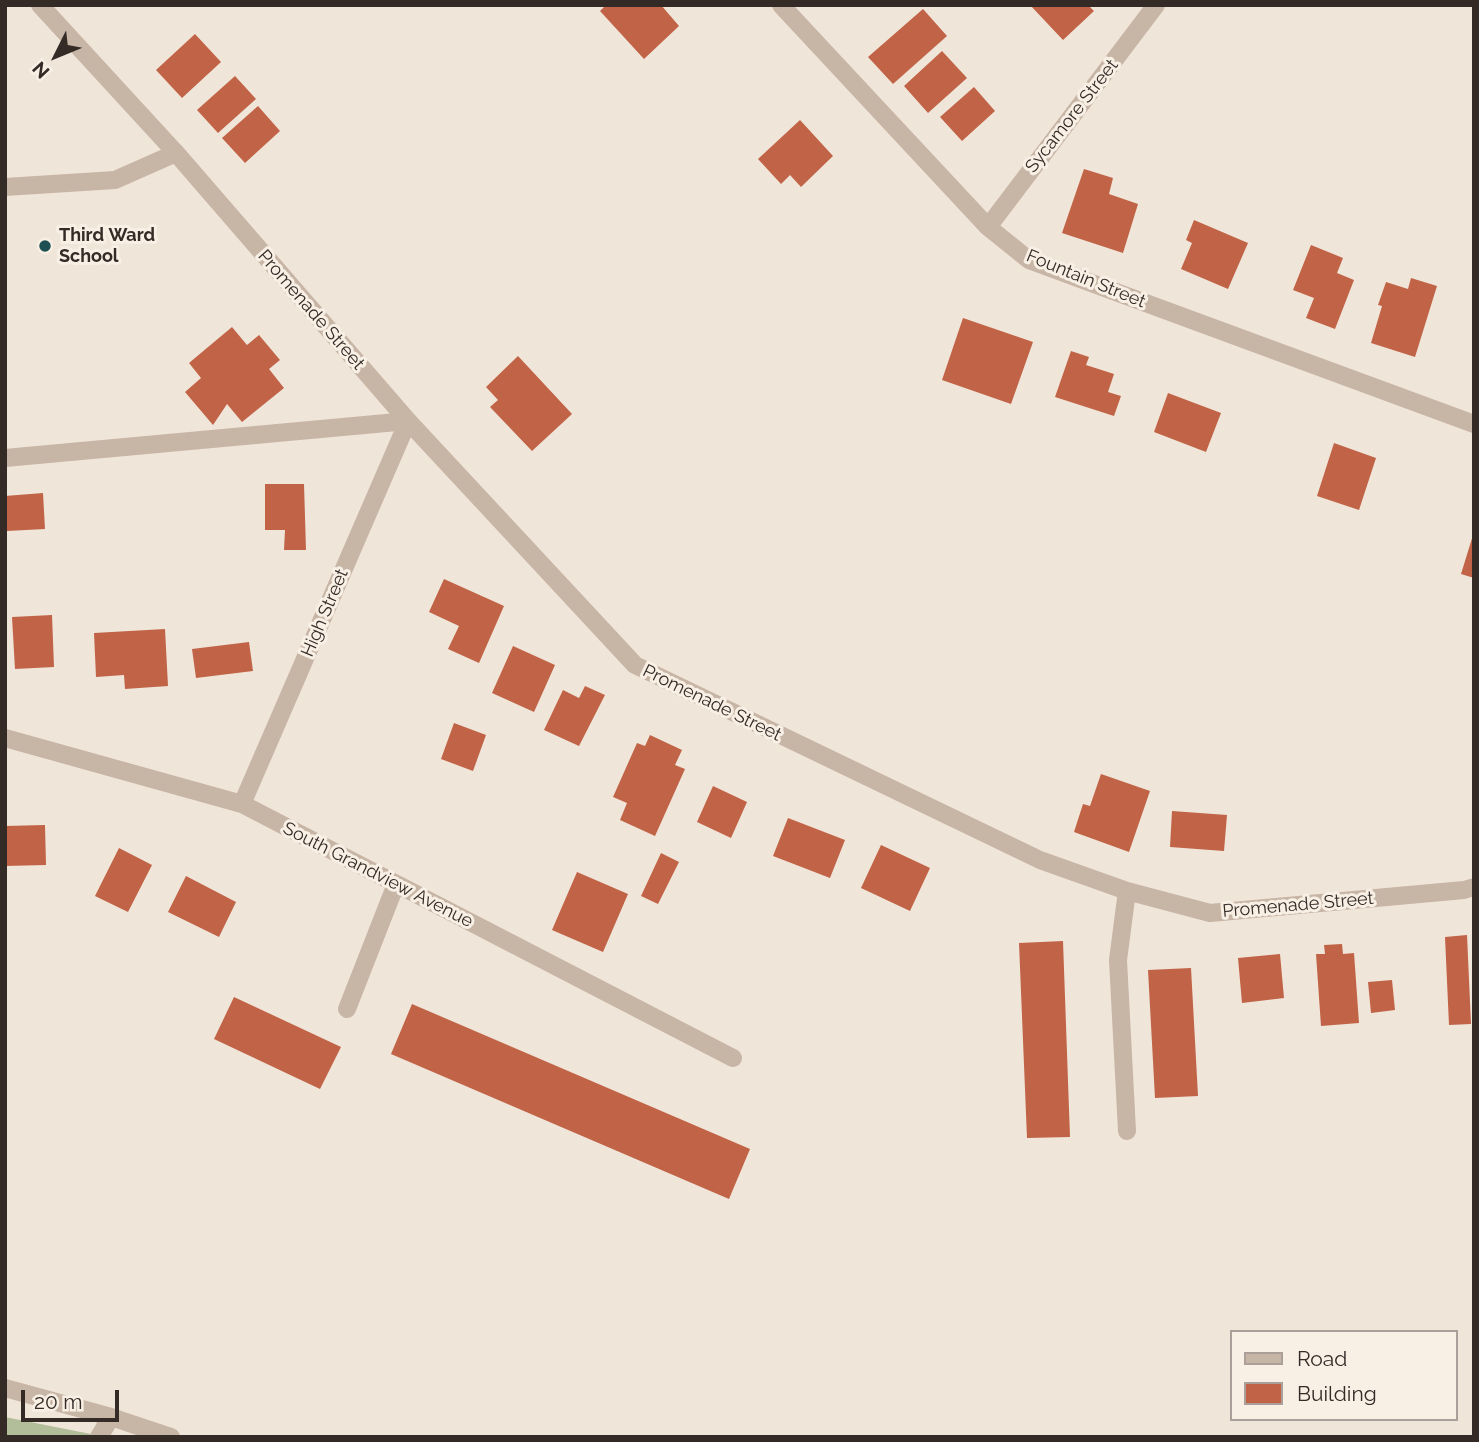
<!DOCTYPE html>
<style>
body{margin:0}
#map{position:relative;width:1479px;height:1442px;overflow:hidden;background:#f0e5d9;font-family:Raleway,sans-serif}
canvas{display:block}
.frame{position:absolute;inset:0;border:7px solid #342a26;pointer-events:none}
.legend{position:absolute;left:1230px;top:1330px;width:228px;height:91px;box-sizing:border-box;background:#f8efe5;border:2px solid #aaa099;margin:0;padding:9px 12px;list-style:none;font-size:21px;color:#342a26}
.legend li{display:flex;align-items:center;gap:14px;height:35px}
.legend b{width:35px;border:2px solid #aaa099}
.north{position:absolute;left:21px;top:21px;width:70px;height:70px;-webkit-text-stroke:5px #f8efe5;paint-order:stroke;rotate:227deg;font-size:19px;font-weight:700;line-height:28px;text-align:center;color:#342a26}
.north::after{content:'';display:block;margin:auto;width:24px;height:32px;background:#342a26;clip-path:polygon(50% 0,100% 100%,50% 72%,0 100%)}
.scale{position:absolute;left:21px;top:1390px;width:98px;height:32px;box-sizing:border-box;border:4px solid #342a26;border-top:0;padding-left:9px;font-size:21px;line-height:24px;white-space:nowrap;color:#342a26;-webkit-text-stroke:5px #f8efe5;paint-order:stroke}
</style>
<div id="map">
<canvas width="1479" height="1442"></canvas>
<div class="frame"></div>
<ul class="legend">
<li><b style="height:9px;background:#c7b5a6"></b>Road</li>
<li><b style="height:19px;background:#c16346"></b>Building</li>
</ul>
<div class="north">N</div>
<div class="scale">20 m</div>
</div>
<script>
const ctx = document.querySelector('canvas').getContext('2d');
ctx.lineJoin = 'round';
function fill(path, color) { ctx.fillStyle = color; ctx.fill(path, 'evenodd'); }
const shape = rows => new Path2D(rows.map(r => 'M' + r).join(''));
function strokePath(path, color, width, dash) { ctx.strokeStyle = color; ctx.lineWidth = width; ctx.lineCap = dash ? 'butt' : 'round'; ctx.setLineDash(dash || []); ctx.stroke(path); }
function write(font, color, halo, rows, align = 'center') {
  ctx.font = font + ' Raleway,sans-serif'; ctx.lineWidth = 6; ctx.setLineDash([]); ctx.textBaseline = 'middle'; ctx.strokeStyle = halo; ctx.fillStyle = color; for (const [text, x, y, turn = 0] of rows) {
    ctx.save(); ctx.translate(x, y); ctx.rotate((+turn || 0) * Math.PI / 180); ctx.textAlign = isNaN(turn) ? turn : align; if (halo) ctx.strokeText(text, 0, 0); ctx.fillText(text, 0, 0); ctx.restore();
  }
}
const green = shape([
 [5,1417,106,1437,5,1437]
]);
const building = shape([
 [606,5,661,5,679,26,644,59,600,11],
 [1030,5,1088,5,1094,11,1063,40],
 [923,9,947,36,893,84,868,57],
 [195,34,221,62,182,98,156,70],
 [942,51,967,78,928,113,904,86],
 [235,76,256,99,218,133,197,110],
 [974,87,995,111,962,141,940,117],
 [258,106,280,131,245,163,222,138],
 [800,120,833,156,801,187,790,175,781,184,758,159],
 [1084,169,1113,178,1109,194,1138,204,1123,253,1062,233],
 [1194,220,1248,243,1228,289,1181,269,1192,243,1186,240],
 [1311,245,1343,258,1337,273,1354,280,1335,329,1306,318,1314,298,1293,290],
 [1411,278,1437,286,1415,357,1371,343,1382,306,1378,305,1386,282,1408,289],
 [963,318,1033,342,1011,404,942,380],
 [232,327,247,345,259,335,280,360,269,369,284,388,242,422,227,404,213,425,185,392,201,378,189,363],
 [1071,351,1089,357,1086,365,1114,374,1108,392,1121,396,1114,416,1055,397],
 [518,356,572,414,532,451,490,407,498,400,486,387],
 [1168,393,1221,413,1206,452,1154,432],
 [1334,443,1376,458,1359,510,1317,496],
 [265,484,304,484,306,550,284,550,285,530,265,530],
 [43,493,45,529,7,531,5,496],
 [1473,535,1474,535,1474,578,1461,574],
 [444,579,504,606,479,663,448,649,459,626,429,612],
 [52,615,54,667,15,669,12,617],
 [165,629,168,686,125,689,124,675,96,677,94,633],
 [249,642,253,671,196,678,192,649],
 [513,646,555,665,534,712,492,693],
 [585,686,605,695,579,746,544,730,563,690,579,698],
 [454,723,486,735,473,771,441,759],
 [650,735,682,750,675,765,685,769,655,836,620,820,627,803,613,797,637,743,645,746],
 [1101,774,1150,791,1129,852,1074,832,1083,804,1090,806],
 [713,786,747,802,731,838,697,822],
 [1172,811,1227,815,1224,851,1170,847],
 [788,818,845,840,830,878,773,856],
 [45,825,46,865,5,866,5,826],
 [881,845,930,868,910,911,861,888],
 [119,848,152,865,128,912,95,896],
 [661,853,679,862,658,904,641,896],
 [577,872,628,894,603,952,552,930],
 [186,876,236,902,219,937,168,912],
 [1467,935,1471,1024,1449,1025,1445,937],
 [1063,941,1070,1137,1027,1138,1019,943],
 [1342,944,1343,954,1354,953,1359,1023,1321,1026,1316,954,1325,954,1324,945],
 [1280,954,1284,998,1242,1003,1238,958],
 [1191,968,1198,1096,1155,1098,1148,970],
 [1392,980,1395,1010,1371,1013,1368,982],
 [234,997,341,1047,320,1089,214,1039],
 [412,1004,750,1149,729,1199,391,1054]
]);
const minor = shape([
 [40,5,176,153,408,421,635,665,1040,860,1127,891,1210,913,1464,890,1474,887],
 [781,5,988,227,1029,260,1474,424],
 [5,187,115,180,176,153],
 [988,227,1156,5],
 [5,458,408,421,242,804],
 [5,738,242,804,733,1058],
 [347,1009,396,884],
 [1127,1131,1118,960,1127,891],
 [5,1388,111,1417,171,1437],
 [99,1437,111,1417]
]);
const markers = [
 [45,246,7,"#1e5053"]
];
const streetNames = [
 ["Sycamore Street",1072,116,-52],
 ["Fountain Street",1086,279,22],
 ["Promenade Street",311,310,49],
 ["High Street",325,613,-67],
 ["Promenade Street",712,703,26],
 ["South Grandview Avenue",378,875,27],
 ["Promenade Street",1298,905,-5]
];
const poiNames = [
 ["Third Ward",59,236],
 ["School",59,257]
];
fill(green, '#b2be9a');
fill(building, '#c16346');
strokePath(minor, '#c7b5a6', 18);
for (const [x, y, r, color] of markers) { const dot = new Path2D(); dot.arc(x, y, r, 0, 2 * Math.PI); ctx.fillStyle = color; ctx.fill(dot); strokePath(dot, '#f8efe5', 2.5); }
write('18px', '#342a26', '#f8efe5', streetNames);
write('bold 18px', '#342a26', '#f8efe5', poiNames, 'left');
</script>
